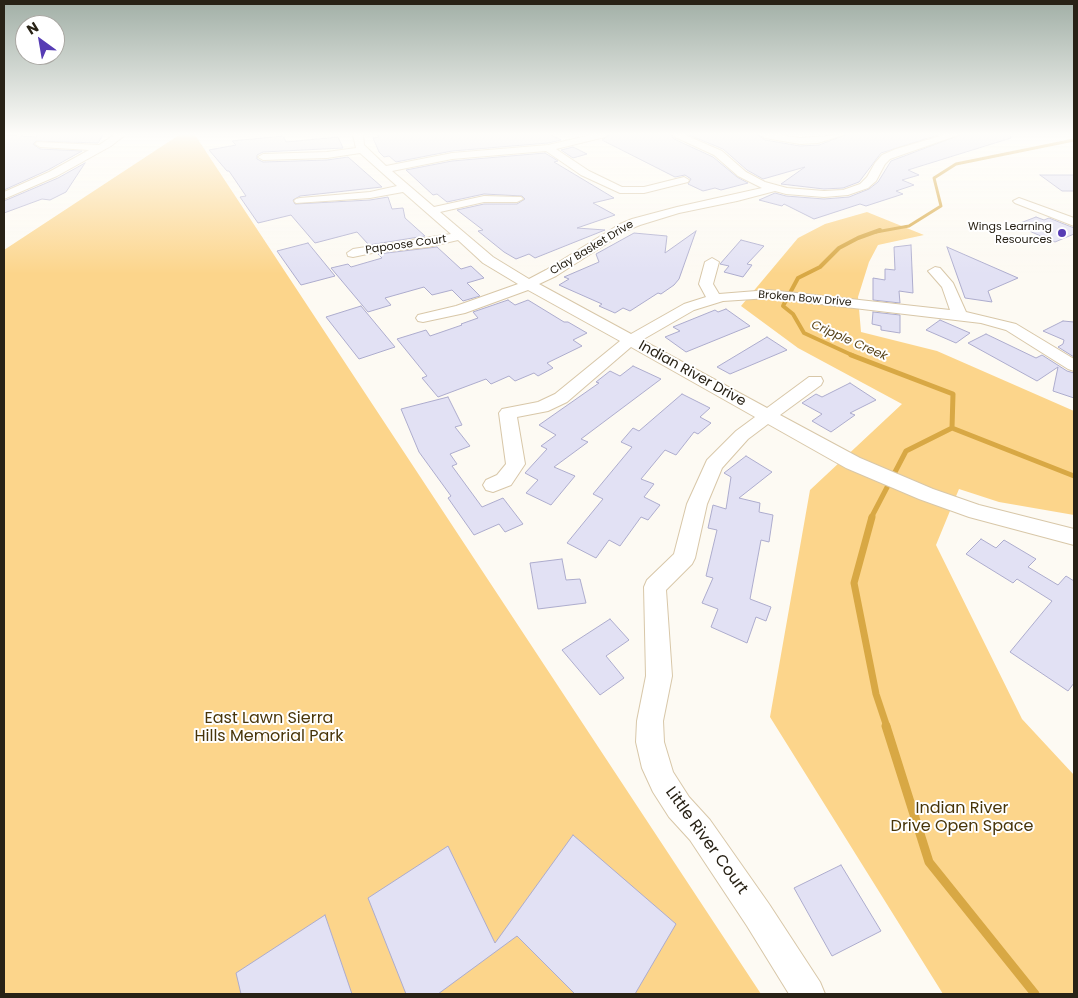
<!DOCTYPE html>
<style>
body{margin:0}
#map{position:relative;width:1078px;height:998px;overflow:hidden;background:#fdfaf3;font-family:Poppins,sans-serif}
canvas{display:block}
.frame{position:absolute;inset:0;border:5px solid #282216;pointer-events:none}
.north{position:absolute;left:15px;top:15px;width:50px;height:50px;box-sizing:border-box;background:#fff;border:1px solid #a9a7a2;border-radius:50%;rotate:328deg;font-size:14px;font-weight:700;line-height:20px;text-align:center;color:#282216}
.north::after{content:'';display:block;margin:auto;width:18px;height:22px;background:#563cb4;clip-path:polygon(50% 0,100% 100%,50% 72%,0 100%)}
</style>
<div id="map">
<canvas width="1078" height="998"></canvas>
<div class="frame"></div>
<div class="north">N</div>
</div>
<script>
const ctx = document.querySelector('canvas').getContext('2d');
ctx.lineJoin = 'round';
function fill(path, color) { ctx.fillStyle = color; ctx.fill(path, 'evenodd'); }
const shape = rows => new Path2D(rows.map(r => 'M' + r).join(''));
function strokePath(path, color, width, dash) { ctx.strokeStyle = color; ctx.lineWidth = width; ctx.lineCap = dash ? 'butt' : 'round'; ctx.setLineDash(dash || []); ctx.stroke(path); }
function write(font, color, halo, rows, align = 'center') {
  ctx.font = font + ' Poppins,sans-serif'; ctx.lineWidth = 4; ctx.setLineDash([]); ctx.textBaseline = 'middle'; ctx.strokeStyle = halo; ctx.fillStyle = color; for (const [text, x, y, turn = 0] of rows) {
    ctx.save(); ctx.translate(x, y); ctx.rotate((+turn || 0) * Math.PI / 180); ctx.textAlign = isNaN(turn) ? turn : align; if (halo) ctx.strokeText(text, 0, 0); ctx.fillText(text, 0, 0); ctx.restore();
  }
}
const green = shape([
 [179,135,195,135,761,994,4,994,4,250],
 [867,212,924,235,878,245,869,262,858,297,861,332,937,351,1074,411,1074,515,999,502,959,489,936,545,1022,719,1074,775,1074,994,943,994,770,717,810,490,902,404,798,348,741,306,798,238,825,224]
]);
const streamFar4 = shape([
 [876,232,909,226,941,206,934,178,956,164,1074,140]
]);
const streamFar3 = shape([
 [854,356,804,333,793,314,783,306,798,278,820,267,839,248,858,238,880,230]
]);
const streamFar2 = shape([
 [851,355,953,394,952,428],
 [871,518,906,451,952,428,1074,476]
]);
const streamFar1 = shape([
 [872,517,854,583,876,694,887,727]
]);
const stream = shape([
 [886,726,929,862,1035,994]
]);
const building = shape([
 [4,135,37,137,36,135,103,135,98,143,36,141,33,144,40,149,82,151,48,170,4,190,4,135],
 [378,135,551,135,561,140,548,143,452,151,396,162,389,156,384,157,379,152,373,138,379,137,378,135],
 [609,135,671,135,674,139,713,157,737,177,748,183,721,190,715,188,703,191,688,184,691,179,685,175,675,177,602,140,609,135],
 [689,135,758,135,765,140,800,146,819,145,845,135,938,135,881,153,859,182,843,188,824,189,781,184,805,167,763,179,747,170,723,149,689,135],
 [960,135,1010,135,1011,138,908,170,919,175,902,180,914,185,896,191,903,194,866,206,860,204,814,219,784,204,782,206,759,200,775,193,786,196,824,199,849,197,869,189,878,182,891,161,960,135],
 [283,136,286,142,338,137,343,148,263,152,257,155,257,159,263,162,327,160,348,157,382,187,300,196,293,200,295,204,370,200,388,197,392,209,403,208,405,218,425,236,369,245,357,232,315,243,291,215,258,223,240,197,246,196,229,171,227,171,209,150,236,145,232,141,283,136],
 [573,147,587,154,573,158,561,150,573,147],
 [545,153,558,161,554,162,614,198,593,203,615,215,577,228,605,230,535,258,529,254,516,259,504,252,478,231,483,230,457,210,484,204,517,204,525,199,522,196,484,194,447,202,437,194,433,195,406,170,452,161,545,153],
 [85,163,66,192,50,200,42,199,4,213,4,201,58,178,85,163],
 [1040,175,1074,175,1074,191,1062,191,1040,175],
 [1036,217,1044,220,1049,218,1074,228,1074,234,1055,242,1015,225,1036,217],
 [696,231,679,279,674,285,661,294,658,293,630,311,623,308,615,313,599,306,602,304,559,285,569,279,564,277,599,262,596,254,634,233,667,236,665,253,696,231],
 [741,240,764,246,747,264,752,265,743,277,724,272,729,266,720,264,741,240],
 [308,243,335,276,301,285,277,251,308,243],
 [911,245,913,293,899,291,900,303,873,300,873,278,885,280,885,269,895,270,894,247,911,245],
 [437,247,461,269,471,266,484,278,467,283,480,296,463,301,452,290,432,295,424,287,385,298,391,305,368,312,331,268,348,264,351,267,382,258,378,254,437,247],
 [947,247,1018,278,988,291,992,302,965,298,947,247],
 [508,300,515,305,528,300,564,322,568,322,587,333,573,340,582,346,547,363,553,368,538,376,534,373,515,381,509,376,491,384,486,379,438,397,422,378,427,376,397,339,426,330,430,336,462,325,461,324,478,318,473,312,508,300],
 [361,306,395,347,359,359,326,317,361,306],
 [726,309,750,326,686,352,665,337,680,331,673,327,715,310,718,312,726,309],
 [873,312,900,315,900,333,881,330,881,326,872,324,873,312],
 [940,320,970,333,956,343,926,330,940,320],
 [1063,321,1074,322,1074,357,1058,347,1063,344,1064,340,1043,331,1063,321],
 [986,334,1036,358,1042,355,1067,371,1074,373,1074,398,1053,391,1058,367,1037,381,968,343,986,334],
 [767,337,787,350,730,374,717,367,767,337],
 [633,366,661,379,581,439,588,442,554,467,575,476,551,505,526,493,538,480,525,473,547,449,541,446,556,435,539,425,599,383,596,382,610,371,620,376,633,366],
 [850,383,876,400,850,413,855,415,831,432,812,421,822,414,802,403,816,394,822,397,850,383],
 [682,394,710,408,700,417,711,423,698,434,694,432,676,455,665,450,641,479,654,484,644,497,660,505,648,520,641,517,620,546,609,540,596,558,567,543,603,499,593,494,632,447,621,442,633,428,639,431,682,394],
 [448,397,462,425,455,427,470,446,450,454,457,464,452,466,482,507,503,498,523,524,505,532,499,524,474,535,448,498,451,496,419,452,401,409,448,397],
 [746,456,772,472,739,498,760,503,759,512,773,515,769,542,761,540,750,599,771,607,766,621,756,617,747,643,711,627,718,609,702,603,713,578,706,576,717,530,708,528,713,505,726,509,731,477,724,473,746,456],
 [981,539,996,548,1004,540,1036,559,1028,567,1058,585,1066,576,1074,581,1074,683,1068,691,1010,652,1052,601,1017,579,1013,583,966,554,981,539],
 [562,559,566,580,580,579,586,603,538,609,530,563,562,559],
 [610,619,629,640,606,656,624,678,600,695,562,650,610,619],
 [573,835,676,924,635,994,575,994,517,936,438,994,406,994,368,898,448,846,495,943,573,835],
 [841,865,881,931,832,956,794,888,841,865],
 [325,915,352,994,241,994,236,973,325,915]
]);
const minor = shape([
 [114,135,125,135,111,146,57,176,4,199,4,192,49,172,89,150,40,147,35,144,37,142,99,145,114,135],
 [353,135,363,135,364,145,386,166,452,153,548,145,591,135,607,135,605,137,556,149,589,171,622,187,644,187,684,177,689,180,688,182,644,193,620,193,581,175,546,151,452,159,392,171,434,207,484,196,521,197,523,199,517,202,484,202,440,212,493,257,529,279,546,270,620,224,632,219,677,207,762,188,738,176,714,155,675,137,673,135,685,135,722,151,746,172,765,182,787,188,824,191,843,190,860,184,867,177,875,163,882,155,896,149,944,135,958,135,890,159,885,164,876,181,868,188,848,195,824,197,786,194,775,191,737,201,679,213,640,225,628,230,556,276,539,284,631,334,684,304,706,297,699,284,705,262,712,258,719,262,713,284,719,294,769,290,950,310,942,287,928,271,935,267,940,268,953,283,966,312,1016,324,1074,359,1074,371,1068,369,1006,330,981,323,769,298,723,301,694,310,642,340,767,408,809,377,821,377,823,381,821,385,780,415,860,458,933,489,979,505,1074,529,1074,545,969,517,919,499,846,468,768,424,748,439,722,468,707,504,695,558,692,564,666,590,672,676,663,721,664,742,673,772,689,797,710,820,769,904,820,982,825,994,789,994,747,926,690,840,669,817,653,792,642,768,636,742,637,721,646,676,644,587,647,580,674,554,687,504,707,460,736,431,755,417,631,347,567,402,548,411,517,417,525,464,511,485,493,492,486,490,483,485,486,480,497,475,506,464,499,413,502,409,538,402,555,394,620,341,528,290,465,313,423,322,418,321,416,318,418,315,456,306,518,284,483,263,458,240,428,247,377,252,353,257,348,256,347,253,353,249,451,234,403,192,370,198,296,203,294,201,296,199,300,198,370,192,397,186,360,153,327,158,263,160,258,157,263,154,327,152,356,148,353,135],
 [760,135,780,135,800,138,843,135,818,143,800,144,765,138,760,135],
 [1019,198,1074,218,1074,226,1015,203,1013,201,1019,198]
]);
const markers = [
 [1062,233,5,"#563cb4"]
];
const farPoinames = [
 ["Wings Learning",1052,227],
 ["Resources",1052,240]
];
const farStreetnames = [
 ["Papoose Court",406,245,-8],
 ["Clay Basket Drive",592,248,-31],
 ["Broken Bow Drive",805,299,5]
];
const farWaternames = [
 ["Cripple Creek",849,341,24]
];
const streetNames = [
 ["Indian River Drive",692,374,29]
];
const nearParknames = [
 ["East Lawn Sierra",269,719],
 ["Hills Memorial Park",269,737],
 ["Indian River",962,809],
 ["Drive Open Space",962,827]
];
const nearStreetnames = [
 ["Little River Court",706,841,54]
];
fill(green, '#fcd58b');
strokePath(streamFar4, '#d8a844', 3);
strokePath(streamFar3, '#d8a844', 4);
strokePath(streamFar2, '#d8a844', 5);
strokePath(streamFar1, '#d8a844', 7);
strokePath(stream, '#d8a844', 9);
fill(building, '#e2e1f4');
strokePath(building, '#adaccd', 1);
strokePath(minor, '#d8c7a8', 2);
fill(minor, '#fff');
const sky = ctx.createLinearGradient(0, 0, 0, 274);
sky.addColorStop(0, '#a1afa6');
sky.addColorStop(0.49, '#fefdfa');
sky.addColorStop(1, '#fefdfa00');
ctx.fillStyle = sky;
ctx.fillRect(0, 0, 1078, 274);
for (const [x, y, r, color] of markers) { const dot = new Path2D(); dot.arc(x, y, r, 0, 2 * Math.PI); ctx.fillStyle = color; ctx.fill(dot); strokePath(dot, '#fff', 2); }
write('11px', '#282216', '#fff', farPoinames, 'right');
write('11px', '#282216', '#fff', farStreetnames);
write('italic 12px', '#59451c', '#fff', farWaternames);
write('14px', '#282216', '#fff', streetNames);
write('16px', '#483509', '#fff', nearParknames);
write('16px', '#282216', '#fff', nearStreetnames);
</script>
